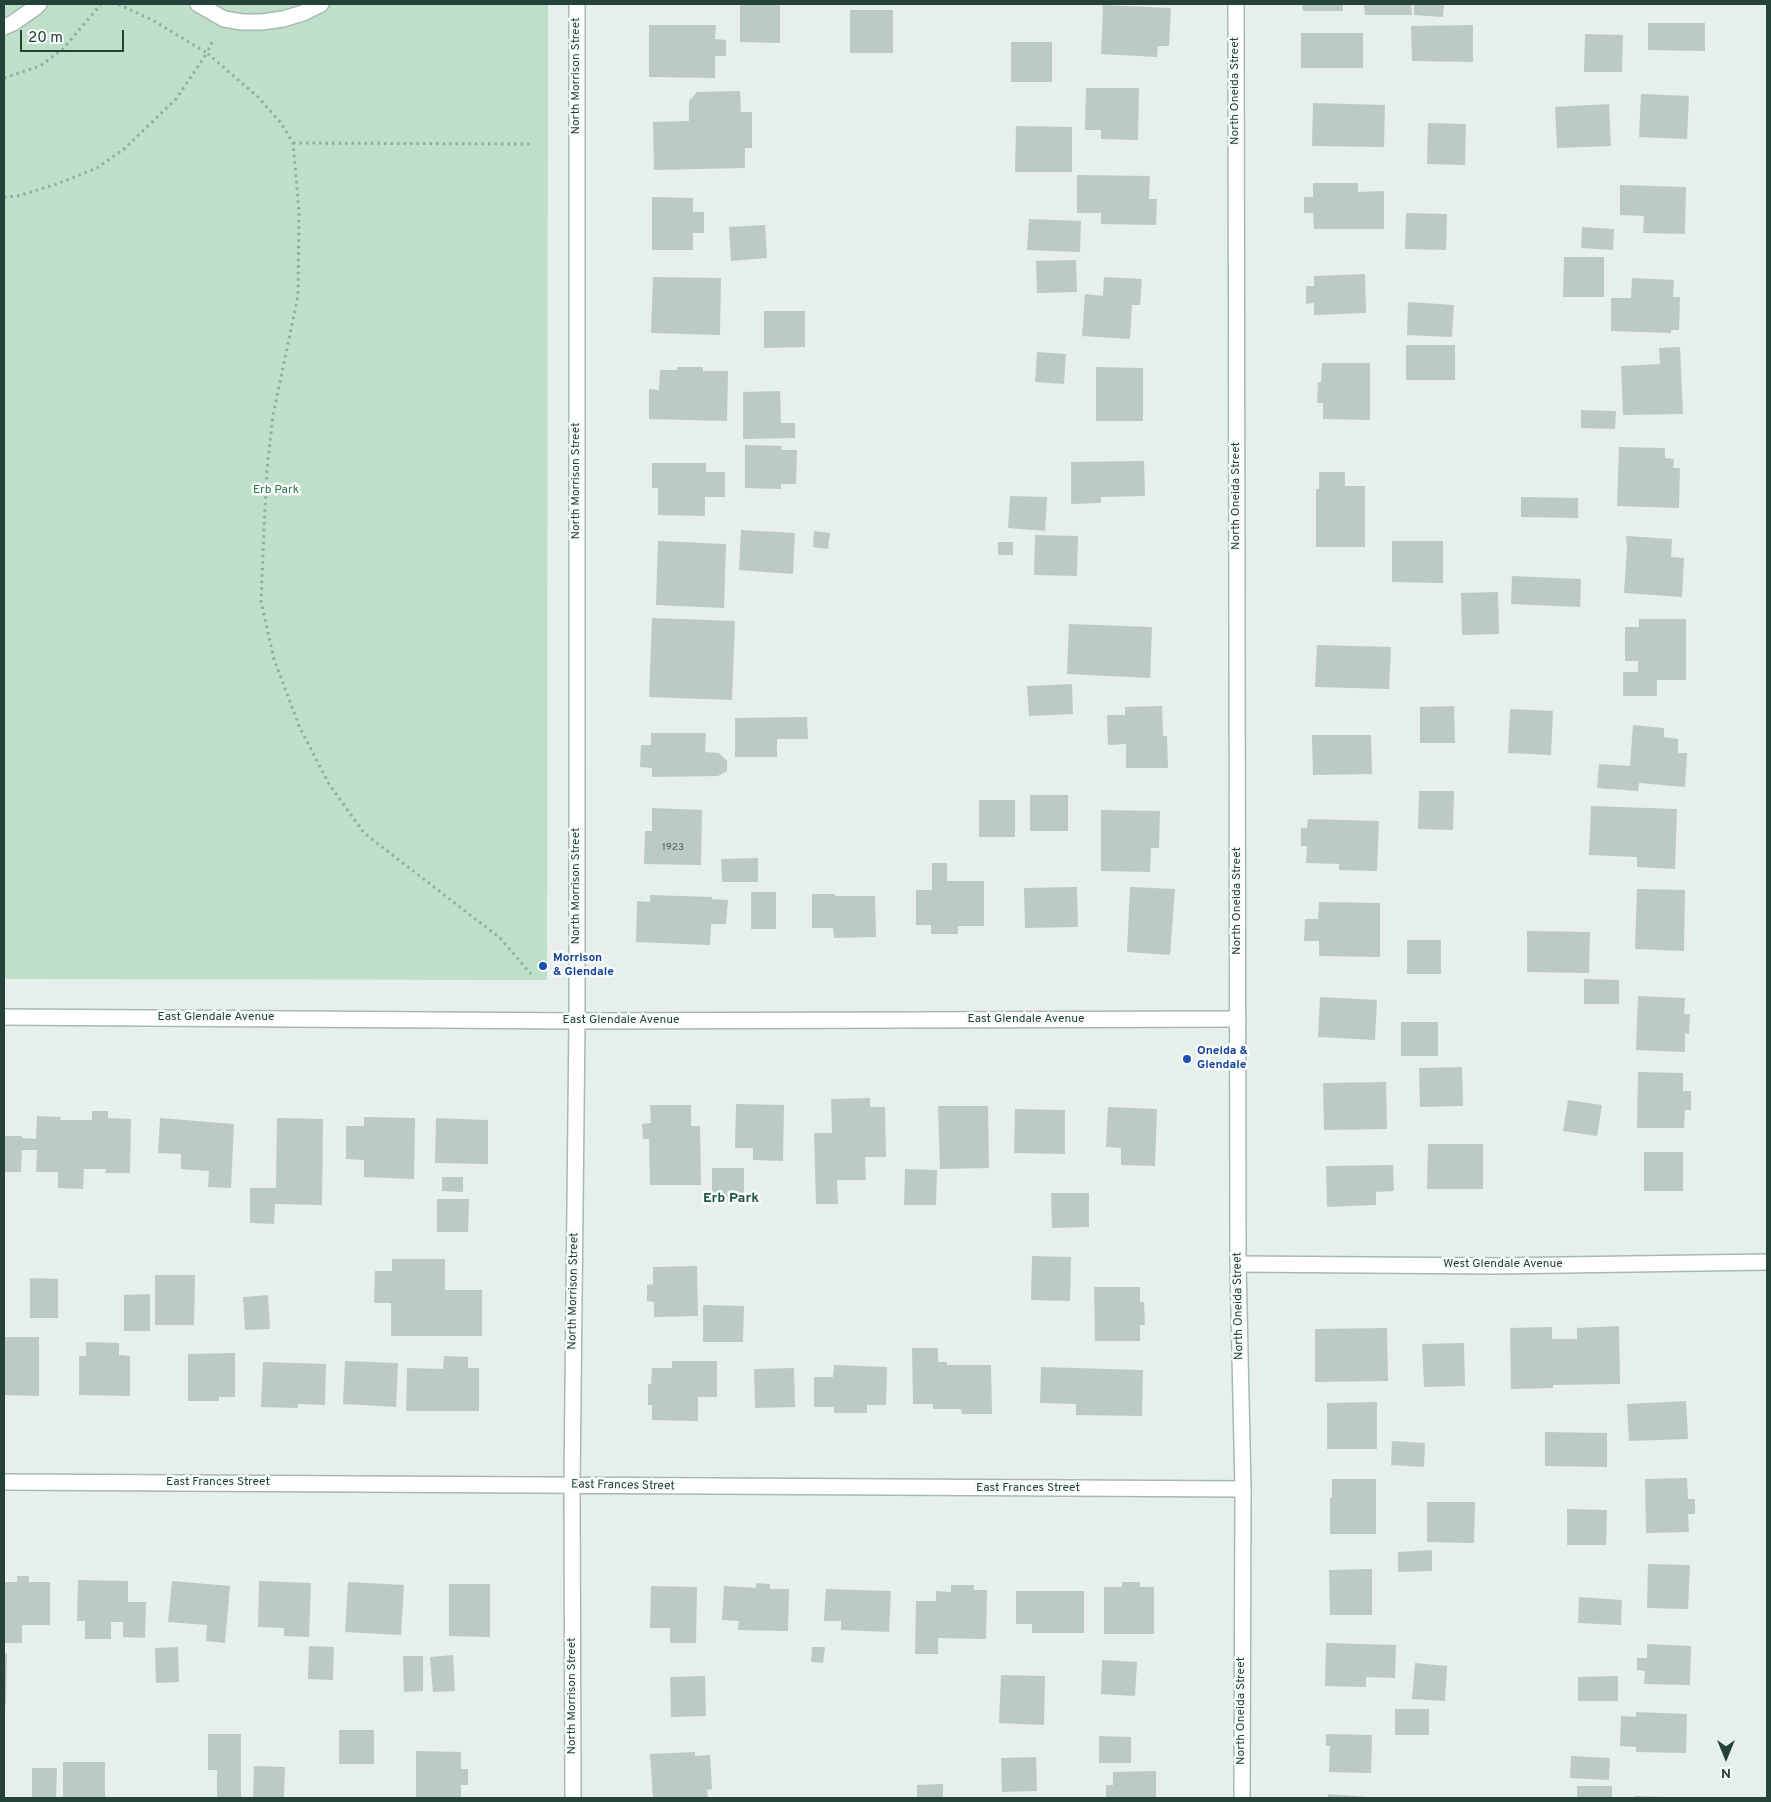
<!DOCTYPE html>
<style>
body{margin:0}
#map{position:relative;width:1771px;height:1802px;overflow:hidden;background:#e6efeb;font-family:Overpass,sans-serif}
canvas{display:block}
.frame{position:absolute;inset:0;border:5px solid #24423a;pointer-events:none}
.north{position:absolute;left:1701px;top:1732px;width:50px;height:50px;-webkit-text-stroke:4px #f7fbf9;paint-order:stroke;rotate:180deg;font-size:14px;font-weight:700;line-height:20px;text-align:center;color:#24423a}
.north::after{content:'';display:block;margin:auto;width:18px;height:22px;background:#24423a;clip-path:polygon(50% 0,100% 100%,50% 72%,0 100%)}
.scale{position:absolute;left:20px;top:30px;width:104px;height:22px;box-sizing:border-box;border:2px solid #24423a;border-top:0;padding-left:6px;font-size:15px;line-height:18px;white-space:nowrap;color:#24423a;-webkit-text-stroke:4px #f7fbf9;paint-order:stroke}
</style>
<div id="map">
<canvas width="1771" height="1802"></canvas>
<div class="frame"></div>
<div class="north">N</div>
<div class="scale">20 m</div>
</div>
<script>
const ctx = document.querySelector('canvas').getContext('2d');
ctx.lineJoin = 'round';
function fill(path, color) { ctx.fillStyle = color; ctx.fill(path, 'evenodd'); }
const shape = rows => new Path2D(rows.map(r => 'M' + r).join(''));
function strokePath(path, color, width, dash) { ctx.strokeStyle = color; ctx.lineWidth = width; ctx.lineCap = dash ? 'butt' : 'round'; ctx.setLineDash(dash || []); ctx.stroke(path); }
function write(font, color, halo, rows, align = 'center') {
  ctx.font = font + ' Overpass,sans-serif'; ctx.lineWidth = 5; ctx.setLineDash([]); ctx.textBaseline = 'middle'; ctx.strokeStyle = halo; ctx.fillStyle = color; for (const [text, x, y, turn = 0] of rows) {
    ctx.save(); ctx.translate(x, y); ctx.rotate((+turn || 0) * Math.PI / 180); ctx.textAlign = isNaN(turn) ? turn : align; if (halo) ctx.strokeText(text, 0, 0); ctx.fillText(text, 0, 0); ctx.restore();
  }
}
const green = shape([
 [4,4,548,4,547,980,4,979]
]);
const building = shape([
 [740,4,780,4,780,43,740,42],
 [1302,4,1343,4,1343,11,1303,11],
 [1364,4,1411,4,1412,15,1365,15],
 [1414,4,1444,4,1443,17,1414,15],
 [1103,5,1171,8,1169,46,1158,46,1157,57,1101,54],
 [850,10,893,10,893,53,850,53],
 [1648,23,1705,23,1705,51,1648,50],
 [649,25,716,25,715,39,726,40,726,56,715,56,715,78,649,77],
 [1473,25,1473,62,1412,61,1411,26],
 [1301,33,1363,33,1363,68,1301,68],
 [1585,34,1623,35,1622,72,1584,72],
 [1011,42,1052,42,1052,82,1011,82],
 [1086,88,1139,88,1138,140,1101,139,1101,130,1085,130],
 [740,91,741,112,752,112,752,148,745,148,745,168,654,170,653,122,689,121,689,101,697,92],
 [1641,94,1689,96,1687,139,1639,137],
 [1313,103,1385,105,1384,147,1312,146],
 [1609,104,1611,146,1557,148,1555,107],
 [1428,123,1466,124,1465,165,1427,164],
 [1016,126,1072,127,1072,172,1015,172],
 [1077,175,1150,176,1149,199,1157,199,1156,225,1101,224,1101,213,1077,213],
 [1313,183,1358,183,1358,192,1384,191,1384,229,1314,229,1313,213,1304,213,1304,197,1313,197],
 [1620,185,1686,187,1685,234,1643,233,1644,216,1620,215],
 [652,197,693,198,693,212,704,212,704,233,693,233,693,250,652,250],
 [1406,213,1447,214,1446,250,1405,249],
 [1029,219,1081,221,1080,252,1027,250],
 [765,225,767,258,731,261,729,227],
 [1582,227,1614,229,1613,250,1581,248],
 [1564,257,1604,257,1604,297,1563,297],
 [1076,260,1077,292,1037,293,1036,261],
 [1365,274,1366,313,1314,315,1314,303,1306,304,1306,286,1314,286,1314,276],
 [653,277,721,278,720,335,651,333],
 [1104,277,1142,279,1140,305,1132,305,1130,339,1082,336,1085,294,1103,296],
 [1632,278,1674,280,1673,297,1680,297,1679,330,1671,330,1671,333,1611,331,1611,298,1631,298],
 [1408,302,1454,305,1452,337,1407,335],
 [764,311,805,311,805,347,764,348],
 [1406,345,1455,345,1455,380,1406,380],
 [1680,347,1683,414,1623,415,1621,366,1660,364,1659,348],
 [1037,352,1066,354,1064,384,1035,382],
 [1322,363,1370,363,1370,420,1323,419,1323,403,1317,403,1318,382,1321,382],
 [677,367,703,367,703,371,728,371,727,421,649,419,649,389,659,390,660,370,677,370],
 [1096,367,1143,368,1143,421,1096,421],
 [780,391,781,423,795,423,795,438,743,439,743,392],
 [1581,410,1616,411,1615,429,1581,428],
 [745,445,782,446,781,450,797,450,796,484,781,484,781,489,745,488],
 [1619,447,1665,448,1665,458,1674,459,1673,468,1680,468,1679,508,1617,506],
 [1144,461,1145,496,1101,497,1101,503,1071,504,1071,462],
 [652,463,706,463,706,472,725,472,725,497,705,497,705,516,658,515,658,488,652,488],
 [1319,472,1345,472,1345,486,1365,486,1365,547,1316,547,1316,489,1319,489],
 [1010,496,1047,497,1045,531,1008,528],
 [1521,497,1578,498,1578,518,1521,517],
 [741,530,795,533,793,574,739,570],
 [814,531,830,533,828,549,813,547],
 [1035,535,1078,536,1077,576,1034,575],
 [1626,536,1672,539,1671,557,1684,558,1682,597,1624,593,1627,548],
 [658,541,726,544,724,608,656,605],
 [1392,541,1443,541,1443,583,1392,582],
 [998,542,1013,542,1013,555,998,555],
 [1512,576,1581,579,1580,607,1511,604],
 [1498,592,1499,634,1462,635,1461,593],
 [652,618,735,621,732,700,649,697],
 [1639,619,1686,619,1686,680,1657,680,1657,696,1623,696,1623,672,1638,672,1638,661,1625,661,1625,627,1639,627],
 [1069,624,1152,627,1150,678,1067,674],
 [1317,645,1391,647,1389,689,1315,687],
 [1072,684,1073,714,1029,716,1027,686],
 [1162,706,1163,736,1167,736,1168,768,1126,768,1126,744,1108,745,1107,715,1125,715,1125,707],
 [1454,706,1455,743,1420,743,1420,707],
 [1510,709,1553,711,1551,755,1508,753],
 [807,717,808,739,777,739,777,757,735,757,735,718],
 [1633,725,1664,728,1664,737,1678,739,1678,753,1687,753,1685,787,1639,783,1638,791,1597,788,1599,764,1630,766],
 [651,733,706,733,705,752,719,753,727,761,727,771,718,776,652,777,652,768,640,767,641,745,651,745],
 [1312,735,1371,735,1372,774,1313,775],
 [1419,791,1454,791,1453,830,1418,829],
 [1030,795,1068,795,1068,831,1030,831],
 [979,800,1015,800,1015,837,979,837],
 [1591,806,1677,809,1675,869,1637,867,1637,857,1589,855],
 [652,808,702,810,701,865,644,864,645,831,652,831],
 [1101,810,1160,811,1159,848,1151,848,1150,872,1101,871],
 [1308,819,1379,821,1377,871,1339,870,1339,864,1306,863,1307,846,1301,846,1301,828,1307,828],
 [758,858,758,882,722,882,721,859],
 [932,863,947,863,947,881,984,881,984,926,958,926,958,934,931,934,931,925,916,925,916,890,932,890],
 [1077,887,1078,927,1025,928,1024,888],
 [1130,887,1175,889,1170,955,1127,952],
 [1637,889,1685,890,1684,951,1635,949],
 [751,892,776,892,776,929,751,929],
 [812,894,835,894,835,896,875,896,876,937,834,938,833,928,812,928],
 [650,895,712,897,712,899,728,900,726,924,711,924,710,945,636,942,637,901,650,902],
 [1319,902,1380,903,1380,957,1319,956,1319,941,1304,941,1305,919,1318,919],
 [1527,931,1590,932,1589,973,1527,972],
 [1407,940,1441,940,1441,974,1407,974],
 [1584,979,1619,980,1619,1004,1584,1004],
 [1638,996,1685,998,1684,1014,1690,1014,1689,1034,1685,1033,1685,1052,1636,1050],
 [1320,997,1377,1000,1375,1040,1318,1037],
 [1401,1022,1438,1022,1438,1056,1401,1056],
 [1462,1067,1463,1106,1420,1107,1419,1068],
 [1638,1072,1683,1073,1683,1091,1691,1091,1691,1110,1685,1110,1684,1128,1637,1128],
 [1386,1082,1387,1129,1324,1130,1323,1083],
 [870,1098,870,1107,885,1107,886,1157,865,1157,866,1180,837,1180,838,1204,816,1204,814,1133,832,1133,831,1099],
 [1568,1100,1602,1105,1597,1136,1563,1131],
 [736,1104,784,1105,783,1161,753,1160,753,1148,735,1148],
 [650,1105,691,1105,691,1126,700,1126,701,1185,650,1185,649,1139,643,1139,642,1124,651,1123],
 [938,1106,988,1106,989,1168,940,1169],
 [1108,1107,1157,1109,1155,1166,1121,1165,1121,1148,1106,1147],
 [1015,1109,1065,1110,1065,1154,1014,1153],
 [92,1111,108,1111,108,1118,131,1119,130,1173,105,1173,106,1169,84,1169,83,1189,58,1188,58,1172,36,1172,37,1150,22,1150,21,1172,4,1172,4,1136,22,1136,22,1138,36,1139,37,1116,61,1117,60,1120,92,1120],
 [364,1117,415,1118,414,1179,364,1177,364,1160,346,1159,346,1126,364,1126],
 [160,1118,234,1124,231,1188,208,1187,209,1171,181,1169,181,1154,158,1153],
 [277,1118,323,1119,322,1205,275,1204,274,1224,250,1223,250,1188,276,1188],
 [436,1118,488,1120,488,1164,435,1163],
 [1428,1144,1483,1144,1483,1189,1427,1189],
 [1644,1152,1683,1152,1683,1191,1644,1191],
 [1393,1165,1394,1191,1376,1192,1376,1205,1327,1207,1326,1166],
 [712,1168,744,1168,744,1201,712,1202],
 [905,1169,937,1170,936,1205,904,1205],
 [442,1177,463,1177,463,1192,442,1191],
 [1051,1193,1089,1193,1089,1227,1052,1228],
 [437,1199,469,1199,468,1232,437,1232],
 [1032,1256,1071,1257,1070,1301,1031,1300],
 [392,1259,445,1259,445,1290,482,1290,482,1336,391,1336,391,1303,374,1303,375,1271,392,1271],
 [697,1266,698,1316,654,1317,654,1302,647,1301,647,1285,653,1284,653,1267],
 [155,1275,195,1275,194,1325,155,1325],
 [30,1278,58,1279,58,1318,30,1318],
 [1094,1287,1140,1287,1140,1302,1144,1302,1145,1325,1140,1325,1140,1341,1095,1341],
 [150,1294,150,1331,124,1331,124,1295],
 [268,1295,270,1329,245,1330,243,1297],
 [703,1305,744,1306,743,1342,703,1342],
 [1619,1326,1620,1384,1553,1385,1553,1388,1511,1389,1510,1328,1552,1327,1552,1339,1577,1339,1577,1328],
 [1387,1328,1388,1381,1315,1382,1315,1329],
 [4,1337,39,1337,39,1396,4,1395],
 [86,1342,119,1343,119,1355,130,1356,130,1396,79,1395,79,1356,86,1356],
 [1464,1343,1465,1386,1424,1387,1422,1344],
 [912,1348,938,1348,938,1362,947,1362,947,1365,991,1365,992,1414,962,1414,961,1409,933,1409,933,1404,913,1404],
 [235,1353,235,1397,219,1397,219,1401,188,1401,188,1354],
 [444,1356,468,1357,468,1368,479,1368,479,1411,406,1411,407,1368,443,1369],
 [345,1361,398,1363,396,1407,343,1404],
 [672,1361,717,1361,717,1397,698,1397,698,1421,652,1420,652,1405,648,1405,648,1384,651,1384,652,1368,672,1368],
 [263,1362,326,1364,325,1405,298,1404,298,1408,261,1407],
 [834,1365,887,1367,886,1405,867,1405,867,1413,834,1413,834,1407,814,1407,814,1377,833,1377],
 [1041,1367,1143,1370,1142,1416,1076,1415,1076,1404,1040,1403],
 [794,1368,795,1407,755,1408,754,1369],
 [1686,1401,1688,1439,1629,1441,1627,1404],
 [1377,1402,1377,1449,1327,1449,1327,1403],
 [1545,1432,1607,1433,1607,1467,1545,1466],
 [1392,1441,1425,1443,1424,1467,1391,1465],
 [1687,1478,1688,1499,1695,1499,1695,1514,1688,1514,1689,1532,1646,1533,1645,1479],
 [1332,1479,1376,1479,1376,1534,1330,1534,1330,1498,1332,1498],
 [1427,1502,1475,1502,1474,1543,1427,1542],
 [1567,1509,1607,1510,1606,1545,1567,1545],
 [1432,1550,1432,1571,1398,1572,1398,1552],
 [1648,1564,1690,1565,1688,1609,1647,1608],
 [1372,1569,1372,1615,1330,1615,1329,1570],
 [17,1576,29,1576,29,1582,50,1582,50,1625,22,1625,22,1643,4,1643,4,1582,17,1582],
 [78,1580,128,1581,128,1602,146,1602,145,1638,123,1637,123,1622,111,1622,111,1639,85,1639,85,1621,77,1621],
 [172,1581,230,1586,225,1643,206,1641,207,1625,168,1622],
 [259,1581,311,1583,309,1637,284,1636,284,1628,258,1627],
 [348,1582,404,1585,401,1635,345,1632],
 [1122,1582,1140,1582,1140,1587,1154,1587,1154,1634,1104,1634,1104,1587,1122,1587],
 [756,1583,770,1584,770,1589,789,1589,788,1631,738,1630,739,1621,722,1620,724,1586,756,1588],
 [449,1584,490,1584,490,1637,449,1636],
 [951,1585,974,1585,974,1590,987,1590,986,1639,938,1638,938,1654,915,1654,916,1601,936,1601,936,1591,951,1592],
 [651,1586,697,1587,696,1643,670,1643,670,1628,650,1628],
 [826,1589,891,1591,889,1632,841,1630,841,1621,824,1621],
 [1016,1591,1084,1591,1084,1633,1032,1633,1032,1624,1016,1624],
 [1579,1597,1622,1600,1621,1625,1578,1623],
 [1326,1643,1396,1645,1395,1678,1366,1677,1366,1687,1325,1686],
 [1647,1644,1691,1646,1690,1685,1644,1684,1645,1671,1637,1670,1637,1658,1647,1658],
 [309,1646,334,1647,333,1680,308,1679],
 [178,1647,179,1682,156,1683,155,1648],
 [812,1647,825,1647,823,1663,811,1662],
 [4,1653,7,1654,6,1705,4,1705],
 [453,1655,455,1691,433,1692,430,1657],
 [403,1656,423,1656,423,1691,404,1692],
 [1102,1660,1137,1662,1135,1696,1101,1694],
 [1415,1663,1447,1666,1445,1701,1412,1699],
 [1001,1675,1045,1676,1044,1725,999,1723],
 [705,1676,706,1716,671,1717,670,1677],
 [1618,1676,1618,1701,1578,1701,1578,1677],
 [1395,1709,1429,1709,1429,1735,1395,1735],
 [1636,1712,1687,1714,1686,1753,1636,1752,1636,1747,1620,1746,1621,1716,1636,1717],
 [339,1730,374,1730,374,1764,339,1764],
 [208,1734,241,1734,241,1798,217,1798,217,1770,208,1770],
 [1326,1734,1372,1735,1371,1773,1329,1772,1330,1746,1326,1746],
 [1099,1736,1131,1737,1131,1763,1099,1763],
 [416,1751,461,1752,461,1769,468,1769,468,1785,461,1785,461,1798,416,1798],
 [695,1752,695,1756,710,1755,712,1789,707,1790,708,1798,653,1798,650,1754],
 [1571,1756,1610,1758,1609,1780,1570,1778],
 [1036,1757,1037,1791,1002,1792,1001,1758],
 [63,1762,105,1762,105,1798,63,1798],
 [254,1766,285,1767,284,1798,253,1798],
 [32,1768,57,1768,56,1798,32,1798],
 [1156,1771,1156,1798,1106,1798,1106,1785,1113,1785,1113,1772],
 [943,1784,943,1798,917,1798,917,1785],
 [1577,1786,1612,1786,1612,1798,1577,1798],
 [1328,1794,1368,1797,1367,1798,1328,1798],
 [1635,1796,1668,1797,1668,1798,1635,1798]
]);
const path = shape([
 [212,42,207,53,258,97,281,123,293,143,299,211,298,296,273,415,267,470,264,529,261,602,274,659,299,726,329,784,364,833,500,938,531,974],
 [4,78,40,66,63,49,101,4],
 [293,143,530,144],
 [4,197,18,196,57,184,97,168,124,149,176,99,207,53,154,21,118,4]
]);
const service = shape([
 [198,4,224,19,242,22,262,22,283,19,303,13,321,4],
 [4,27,13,23,36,7,39,4]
]);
const minor = shape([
 [4,1482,1243,1489],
 [573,1798,572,1485,577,1021,577,4]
]);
const tertiary = shape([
 [4,1017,577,1021,1238,1019],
 [1238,1264,1495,1266,1767,1262]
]);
const secondary = shape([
 [1236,4,1238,1264,1243,1489,1242,1798]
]);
const markers = [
 [543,966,5,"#1a4fb4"],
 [1187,1059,5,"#1a4fb4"]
];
const numberNames = [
 ["1923",673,848]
];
const streetNames = [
 ["North Morrison Street",577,76,-90],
 ["North Oneida Street",1236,91,-90],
 ["North Morrison Street",577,481,-90],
 ["North Oneida Street",1237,496,-90],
 ["North Morrison Street",577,886,-90],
 ["North Oneida Street",1238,901,-90],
 ["East Glendale Avenue",216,1018],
 ["East Glendale Avenue",1026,1020],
 ["East Glendale Avenue",621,1021],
 ["West Glendale Avenue",1503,1265],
 ["North Morrison Street",574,1291,-89],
 ["North Oneida Street",1239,1306,-91],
 ["East Frances Street",218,1483],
 ["East Frances Street",623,1486,1],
 ["East Frances Street",1028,1489],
 ["North Morrison Street",573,1696,-90],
 ["North Oneida Street",1242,1711,-90]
];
const parkNames = [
 ["Erb Park",276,491]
];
const transitNames = [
 ["Morrison",553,959],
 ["& Glendale",553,973],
 ["Oneida &",1197,1052],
 ["Glendale",1197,1066]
];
const neighbourhoodNames = [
 ["Erb Park",731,1199]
];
fill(green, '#bfe0c8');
fill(building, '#bbcac4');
strokePath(service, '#a8b8b2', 18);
strokePath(minor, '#a8b8b2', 18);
strokePath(tertiary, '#a8b8b2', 18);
strokePath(secondary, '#a4bbb3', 18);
strokePath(path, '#86b3a5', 3, [2.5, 4]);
strokePath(service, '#fff', 15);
strokePath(minor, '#fff', 15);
strokePath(tertiary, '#fff', 15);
strokePath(secondary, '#fff', 15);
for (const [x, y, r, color] of markers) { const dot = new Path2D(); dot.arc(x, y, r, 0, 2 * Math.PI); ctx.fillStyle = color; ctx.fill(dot); strokePath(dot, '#f7fbf9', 2); }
write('10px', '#4a645c', null, numberNames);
write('12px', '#24423a', '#f7fbf9', streetNames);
write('12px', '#2d7a4b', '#f7fbf9', parkNames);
write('bold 12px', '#164399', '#f7fbf9', transitNames, 'left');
write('bold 14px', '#1f5548', '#f7fbf9', neighbourhoodNames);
</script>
